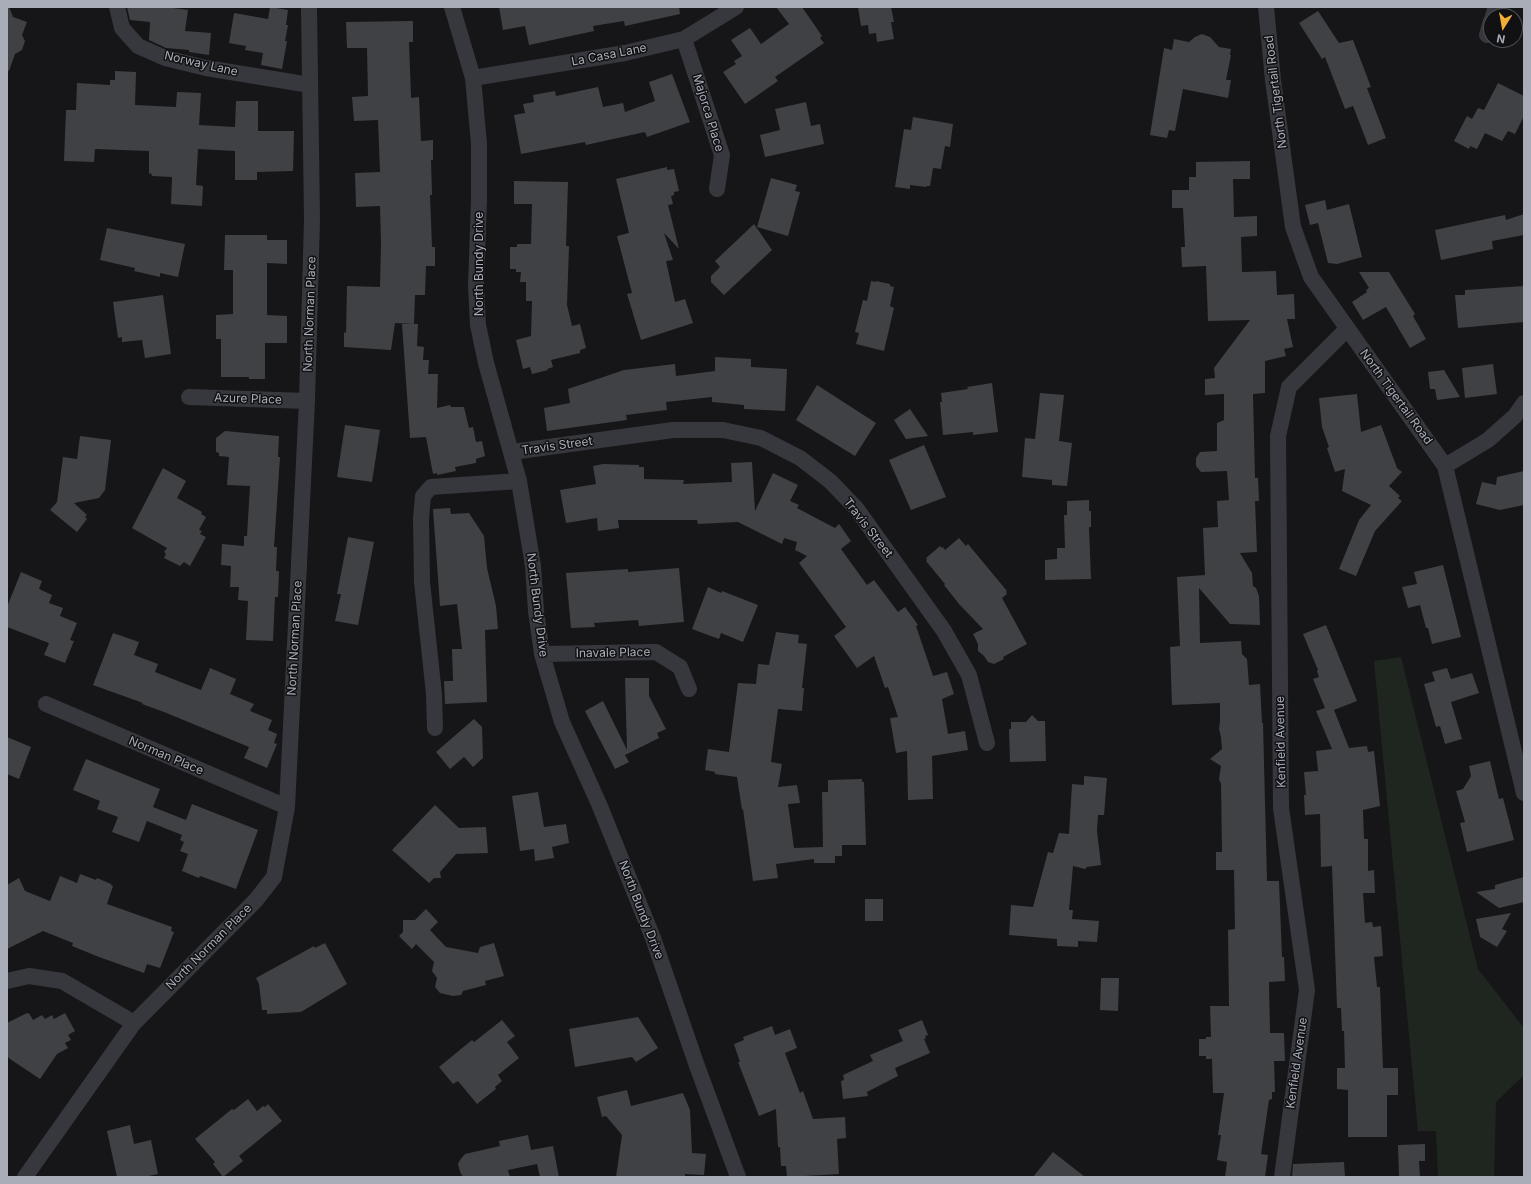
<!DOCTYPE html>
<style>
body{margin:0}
#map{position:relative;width:1531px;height:1184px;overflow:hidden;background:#161618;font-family:Inter,sans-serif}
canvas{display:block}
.frame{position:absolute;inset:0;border:8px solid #a8adb8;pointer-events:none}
.north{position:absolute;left:1483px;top:8px;width:40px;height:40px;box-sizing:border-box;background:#111113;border:1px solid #4d4f55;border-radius:50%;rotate:191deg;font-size:11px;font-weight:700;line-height:16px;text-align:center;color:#a8adb8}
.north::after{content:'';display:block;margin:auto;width:14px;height:18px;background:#f2b134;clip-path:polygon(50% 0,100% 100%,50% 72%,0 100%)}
</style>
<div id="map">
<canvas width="1531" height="1184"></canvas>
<div class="frame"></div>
<div class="north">N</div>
</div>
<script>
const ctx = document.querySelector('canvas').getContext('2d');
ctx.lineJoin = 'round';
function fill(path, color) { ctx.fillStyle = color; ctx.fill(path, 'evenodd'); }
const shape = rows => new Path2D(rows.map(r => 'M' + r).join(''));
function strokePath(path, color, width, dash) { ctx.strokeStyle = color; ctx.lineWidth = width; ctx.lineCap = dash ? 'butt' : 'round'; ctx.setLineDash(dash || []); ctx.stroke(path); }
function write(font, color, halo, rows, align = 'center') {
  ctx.font = font + ' Inter,sans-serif'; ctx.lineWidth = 3; ctx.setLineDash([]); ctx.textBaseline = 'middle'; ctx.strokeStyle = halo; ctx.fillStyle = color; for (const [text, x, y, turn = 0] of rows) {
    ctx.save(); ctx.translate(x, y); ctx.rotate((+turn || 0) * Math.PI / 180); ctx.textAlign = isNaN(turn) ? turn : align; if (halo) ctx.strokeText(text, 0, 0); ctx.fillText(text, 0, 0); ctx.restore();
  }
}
const green = shape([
 [1401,657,1478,969,1524,1028,1524,1075,1496,1102,1494,1177,1438,1177,1436,1131,1418,1131,1374,661]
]);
const building = shape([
 [7,7,9,7,13,17,27,22,22,35,25,41,22,50,15,54,9,71,7,70],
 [127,7,173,7,173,8,188,10,185,31,211,33,209,55,189,52,189,50,166,48,149,40,150,22,130,20],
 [270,7,288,10,286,25,288,25,285,41,287,41,282,69,261,65,263,53,245,50,246,46,229,43,234,13,268,19],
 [499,7,679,7,680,14,625,26,624,21,593,26,594,31,529,45,525,26,503,30],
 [776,7,802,7,822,36,820,38,824,43,775,77,778,81,745,104,723,72,736,64,734,61,742,56,731,40,750,28,761,44,789,24],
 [858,7,891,7,894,22,891,22,894,39,877,42,876,33,869,34,868,25,861,26],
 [1318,11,1339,43,1353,40,1371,87,1367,88,1386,138,1368,145,1353,106,1345,109,1325,57,1322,59,1299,23],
 [413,21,413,42,409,42,411,96,411,98,419,97,421,141,433,140,433,160,431,160,432,195,430,195,432,247,435,247,435,266,426,266,425,295,415,295,414,324,395,323,391,350,344,347,344,332,346,333,347,286,380,287,381,244,380,206,356,207,355,173,380,172,378,120,354,121,352,97,368,96,367,48,347,48,346,22],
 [1202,34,1210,37,1219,47,1231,49,1230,55,1231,55,1226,80,1231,80,1228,98,1183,89,1175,131,1169,130,1167,138,1150,135,1164,48,1172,50,1174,39,1189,42,1195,37],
 [115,71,136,72,135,105,176,107,177,92,201,93,199,125,235,127,236,101,258,101,258,131,294,131,293,171,257,172,257,180,235,180,235,151,198,149,196,185,203,186,202,206,171,204,172,177,152,176,151,173,149,174,149,151,95,149,94,162,64,161,66,110,76,110,77,83,110,85,110,80,115,80],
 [672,74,690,122,647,137,645,132,586,145,585,142,521,154,514,115,525,113,523,104,534,102,533,95,555,91,556,96,598,87,603,107,623,103,625,112,655,101,649,82],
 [1498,83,1524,96,1524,116,1515,134,1508,131,1502,141,1485,133,1477,149,1470,146,1469,149,1454,141,1467,116,1472,119,1478,108,1484,110],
 [806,102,811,126,820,124,824,144,765,157,760,135,780,130,775,109],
 [913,117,953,124,950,147,945,146,941,169,933,168,930,186,927,186,926,187,910,185,910,189,895,187,904,129,911,130],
 [1250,161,1250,179,1233,179,1234,217,1257,216,1257,236,1241,237,1242,272,1276,271,1277,295,1294,294,1295,319,1287,319,1293,347,1284,349,1286,356,1265,361,1265,393,1253,394,1255,478,1258,478,1259,501,1255,501,1257,552,1240,553,1252,573,1253,586,1256,588,1259,596,1260,625,1230,624,1199,588,1200,643,1241,641,1242,654,1247,659,1249,685,1260,684,1262,723,1263,723,1267,881,1279,881,1282,957,1284,957,1285,981,1269,982,1270,1033,1284,1033,1285,1061,1274,1061,1275,1092,1272,1092,1272,1099,1269,1100,1261,1154,1268,1155,1265,1177,1225,1177,1227,1162,1217,1160,1221,1135,1218,1135,1224,1093,1213,1093,1212,1059,1206,1059,1206,1056,1199,1056,1199,1039,1206,1039,1206,1037,1211,1037,1210,1006,1229,1006,1228,930,1235,929,1234,870,1216,870,1216,852,1222,852,1221,784,1219,779,1221,766,1210,759,1222,749,1221,737,1219,729,1220,721,1220,703,1172,705,1170,647,1180,646,1177,577,1205,575,1203,528,1218,527,1217,501,1229,500,1227,471,1201,472,1196,466,1196,458,1200,452,1217,451,1217,423,1224,420,1224,394,1205,395,1205,379,1215,378,1214,368,1250,320,1208,321,1206,266,1182,267,1181,247,1185,247,1183,208,1172,208,1172,190,1189,190,1189,177,1196,177,1196,162],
 [667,167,667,170,674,169,679,191,674,192,674,195,671,196,673,204,668,205,679,249,664,233,673,260,666,261,675,302,685,299,693,323,641,340,627,294,632,293,617,236,629,233,616,179],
 [771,178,797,185,795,191,800,192,788,236,757,227],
 [514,181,568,182,566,246,569,246,567,305,572,326,580,324,586,348,580,350,580,353,551,360,553,367,547,369,548,370,532,374,530,367,523,369,516,340,531,336,532,301,526,301,526,282,520,282,521,272,516,272,516,269,510,269,510,247,517,247,517,244,531,244,532,204,514,204],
 [1325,200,1327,210,1349,204,1362,257,1337,264,1328,263,1318,223,1310,225,1305,205],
 [1524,214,1524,235,1492,241,1493,249,1441,260,1435,230,1505,215,1506,220],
 [754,224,772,250,724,295,711,282,711,276,720,267,715,261],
 [107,228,185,244,178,277,160,273,160,277,134,271,135,268,100,260],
 [225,235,267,235,267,240,287,240,287,264,267,263,267,315,287,316,287,343,265,343,265,379,249,379,249,377,221,377,221,339,216,339,216,315,233,314,233,270,224,270],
 [1359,272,1389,272,1415,314,1413,316,1426,339,1410,348,1386,307,1363,320,1352,302,1367,292,1366,290,1369,288],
 [871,281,876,282,876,281,890,284,890,286,894,287,890,306,894,308,884,351,856,344,859,333,855,332,863,300,867,301],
 [1524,286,1524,322,1458,328,1455,295,1465,295,1465,290],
 [163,295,171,354,145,358,142,340,122,342,122,337,118,338,113,302],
 [402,324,418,324,417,346,424,347,423,360,429,360,428,374,438,374,437,408,450,405,451,407,464,407,469,428,473,427,476,442,482,441,485,456,476,459,476,463,455,467,456,471,437,475,437,473,433,474,426,437,410,438],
 [715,357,751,359,751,367,787,369,785,411,744,409,744,405,712,402,712,397,666,402,667,410,626,415,627,420,547,431,544,408,570,403,568,389,624,370,675,364,676,376,715,371],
 [1493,364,1497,394,1465,398,1462,368],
 [1444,370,1460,397,1437,400,1435,389,1430,389,1428,372],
 [992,383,998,432,973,435,973,432,943,435,940,402,942,402,941,393,968,389,967,387],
 [817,385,876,423,855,456,796,420],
 [1040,393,1064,395,1059,441,1072,443,1067,486,1052,485,1052,480,1022,477,1025,438,1035,439],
 [1357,394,1361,432,1381,425,1397,468,1402,472,1389,486,1400,496,1398,498,1402,501,1375,531,1356,576,1339,569,1359,520,1371,505,1342,491,1345,469,1335,472,1327,448,1329,447,1322,427,1319,398],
 [910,409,928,436,906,439,894,420],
 [345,425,380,430,372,482,337,477],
 [225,431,279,436,278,457,280,457,274,547,277,547,276,571,279,571,278,597,275,597,273,641,246,640,248,601,238,600,239,587,230,587,231,566,221,565,222,544,244,546,244,536,247,536,250,486,227,485,229,457,219,456,219,453,216,452,216,438],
 [80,436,111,440,105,490,99,498,74,503,87,515,85,517,87,519,77,532,50,510,57,502,63,457,77,459],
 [924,445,946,497,911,510,889,460],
 [752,462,755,511,773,473,798,485,790,501,799,505,797,508,835,528,839,524,851,541,841,549,867,585,874,580,898,612,905,607,918,625,916,626,933,676,947,672,954,694,942,699,948,734,965,731,968,750,932,756,933,799,908,800,907,751,896,753,890,718,898,717,888,687,885,688,874,656,857,668,834,636,846,627,799,563,807,556,795,550,797,542,784,538,782,544,738,522,698,524,697,520,618,520,619,528,598,531,597,518,566,523,560,490,596,484,593,466,603,464,639,465,639,467,644,467,644,479,684,480,683,484,732,482,731,463],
 [163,468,186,481,177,498,202,512,201,514,206,517,199,530,202,531,200,534,206,537,190,566,184,562,180,566,164,558,166,554,164,552,167,548,132,528],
 [1524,471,1524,505,1500,510,1476,504,1482,482,1496,485,1497,477],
 [1089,500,1089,511,1091,511,1091,527,1089,527,1091,579,1045,580,1045,560,1057,559,1057,548,1065,548,1064,515,1067,515,1067,501],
 [450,508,451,514,469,513,484,536,487,568,496,606,498,629,485,630,487,702,445,704,444,681,453,681,452,649,462,649,457,604,440,606,433,509],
 [348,537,374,542,358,625,335,621,341,594,337,594],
 [959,538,966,546,968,544,1007,591,1006,592,1007,594,1002,598,1027,644,1003,657,1004,659,994,664,988,662,984,656,978,651,978,644,973,634,983,629,959,604,944,585,945,584,926,561,927,560,926,558,940,546,942,548,943,547,945,550],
 [1443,565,1461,637,1432,644,1428,628,1426,628,1420,605,1408,608,1402,587,1417,584,1414,572],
 [679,568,684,622,639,626,638,620,594,623,595,627,571,628,566,573,628,569,628,572],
 [21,572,42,581,39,589,52,595,49,603,63,608,60,616,77,623,70,640,74,641,65,663,44,655,49,643,7,627,7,607],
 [708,587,721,593,722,591,758,605,743,642,721,633,719,639,692,629],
 [1326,625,1357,701,1334,710,1349,748,1367,746,1368,752,1374,751,1380,806,1363,810,1364,839,1368,839,1368,871,1374,870,1375,893,1363,893,1365,923,1372,922,1373,927,1381,926,1383,956,1374,957,1377,987,1380,987,1383,1068,1398,1068,1398,1095,1387,1095,1387,1137,1348,1137,1348,1090,1337,1089,1337,1068,1345,1068,1344,1031,1342,1031,1341,1008,1337,1008,1332,866,1321,867,1320,814,1305,815,1304,795,1306,795,1304,772,1318,771,1316,751,1332,749,1316,711,1325,708,1313,679,1319,677,1317,671,1318,670,1303,634],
 [776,632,799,635,798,643,807,644,802,688,804,688,802,711,778,709,771,762,782,764,778,787,797,785,800,803,788,804,794,848,823,847,822,792,828,792,828,780,862,779,862,782,864,782,866,845,842,845,842,856,835,856,835,863,814,863,814,859,776,864,778,878,753,881,743,809,742,810,737,777,715,774,715,772,705,770,708,749,729,752,738,683,756,684,758,664,769,665],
 [113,633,139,642,134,655,158,664,155,672,201,690,210,668,236,679,230,694,254,704,250,711,272,720,268,730,277,734,274,743,277,744,267,768,244,758,249,747,164,712,142,704,143,703,93,685],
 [1447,668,1451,679,1472,673,1479,693,1451,702,1462,739,1445,744,1440,726,1436,727,1424,684,1435,681,1432,672],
 [625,678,649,678,649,696,666,729,657,733,659,738,625,755,629,762,615,769,585,711,603,701,627,750],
 [1032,715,1038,721,1045,721,1046,761,1010,762,1009,729,1011,729,1011,722,1026,722],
 [474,719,482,727,483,758,473,767,464,757,450,769,436,752],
 [7,737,31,747,19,779,7,774],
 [86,759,160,789,153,807,186,820,192,804,258,830,236,889,200,876,199,878,182,871,188,854,180,851,184,842,180,840,182,835,147,821,139,842,112,832,118,817,97,809,100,801,73,790],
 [1490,761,1499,799,1503,798,1514,840,1467,852,1460,823,1465,822,1456,791,1463,789,1471,776,1469,766],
 [1084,776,1107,778,1104,815,1098,815,1097,831,1101,865,1087,867,1085,869,1073,866,1069,910,1073,910,1072,919,1099,921,1097,942,1078,941,1078,947,1057,946,1057,939,1009,935,1011,905,1033,907,1048,852,1053,853,1059,833,1069,834,1072,784,1084,785],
 [538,792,544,827,566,824,569,843,552,847,554,858,535,861,534,849,520,851,512,796],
 [435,805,459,828,486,827,488,853,456,854,440,872,441,878,434,878,429,883,392,850],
 [80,874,96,880,97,878,111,884,111,885,113,886,107,904,172,927,171,931,174,932,160,968,147,964,144,973,99,957,72,946,73,943,43,931,7,949,7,885,19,878,25,891,50,901,60,876,77,883],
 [1524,877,1524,902,1499,908,1476,892,1495,889,1495,885],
 [865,899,883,899,883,921,865,921],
 [426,909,438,922,430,930,446,947,478,953,480,947,494,943,504,976,485,981,486,985,463,991,461,995,453,996,440,993,435,987,437,978,432,971,434,962,416,944,412,949,399,936,403,932,403,920,415,920],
 [1511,913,1502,929,1507,931,1497,947,1480,937,1476,919],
 [325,943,347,984,301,1012,267,1014,267,1010,262,1010,259,984,256,978,314,946,315,948],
 [1101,978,1119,978,1118,1011,1100,1010],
 [27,1013,28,1014,29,1013,33,1020,42,1015,45,1019,52,1015,54,1019,65,1013,75,1031,68,1035,71,1040,65,1043,68,1048,57,1054,40,1079,10,1059,7,1056,7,1023],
 [638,1017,658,1048,636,1062,632,1057,575,1067,569,1029],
 [502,1020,515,1036,507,1042,519,1058,498,1075,502,1081,495,1087,496,1089,477,1104,458,1081,453,1084,439,1067,472,1040,474,1042],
 [922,1020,928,1035,925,1036,926,1038,924,1039,930,1053,895,1068,898,1076,867,1092,868,1096,843,1099,841,1081,844,1080,843,1075,873,1061,870,1055,903,1041,898,1030],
 [772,1026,775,1035,790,1029,797,1048,785,1053,800,1093,803,1091,813,1119,845,1117,846,1138,837,1139,839,1174,787,1177,786,1166,781,1166,780,1147,778,1147,776,1109,759,1116,738,1062,740,1062,734,1044,744,1040,743,1037],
 [627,1090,631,1106,683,1093,690,1110,692,1153,706,1154,704,1175,685,1174,685,1177,616,1177,622,1135,606,1116,602,1117,597,1097],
 [248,1099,257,1111,263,1106,265,1107,268,1104,282,1121,239,1156,243,1161,223,1177,213,1164,215,1162,195,1139,232,1109,234,1110],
 [130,1125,134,1144,151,1140,158,1174,144,1177,117,1177,107,1131],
 [528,1135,531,1150,553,1146,559,1177,540,1177,537,1164,508,1170,510,1177,463,1177,460,1172,458,1164,460,1160,465,1154,500,1146,499,1141],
 [1425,1144,1425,1161,1419,1161,1420,1177,1399,1177,1398,1145],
 [1053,1152,1085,1177,1033,1177],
 [1344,1162,1345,1177,1292,1177,1293,1164]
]);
const street = shape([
 [117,7,122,28,138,46,165,58,206,68,310,85],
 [452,7,473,78,479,144,479,200,476,285,478,325,486,363,519,481,533,566,536,611,542,654,562,722,599,804,653,938,697,1066,738,1177],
 [1266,7,1273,80,1293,227,1311,277,1445,466,1524,793],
 [1493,16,1496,7],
 [1487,35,1491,21],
 [684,39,722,155,717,189],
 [473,78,625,53,684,39,736,7],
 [189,397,307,401],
 [512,452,673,430,723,430,761,438,800,458,830,481,856,508,944,631,969,675,987,743],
 [1445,466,1488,440,1515,416,1524,403],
 [542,654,656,652,680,667,689,689],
 [46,704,287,807],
 [435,728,434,694,422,582,421,519,423,496,431,487,519,481],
 [7,981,29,976,62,981,134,1023],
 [25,1177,134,1023,256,900,274,877,287,807,307,401,312,219,309,7],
 [1282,1177,1307,990,1281,808,1278,436,1289,387,1347,329]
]);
const streetNames = [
 ["La Casa Lane",609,55,-11],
 ["Norway Lane",201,64,13],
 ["North Tigertail Road",1276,92,-97],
 ["Majorca Place",708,113,73],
 ["North Bundy Drive",479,264,-90],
 ["North Norman Place",310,314,-88],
 ["North Tigertail Road",1396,397,54],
 ["Azure Place",248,399,2],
 ["Travis Street",557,446,-8],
 ["Travis Street",868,528,52],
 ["North Bundy Drive",537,605,83],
 ["North Norman Place",295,638,-87],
 ["Inavale Place",613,653,-1],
 ["Kenfield Avenue",1281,742,-91],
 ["Norman Place",166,756,23],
 ["North Bundy Drive",641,910,69],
 ["North Norman Place",209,947,-45],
 ["Kenfield Avenue",1297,1063,-82]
];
fill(green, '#1e261f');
fill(building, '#404145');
strokePath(street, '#37383d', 16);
write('12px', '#a8adb8', '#111113', streetNames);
</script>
